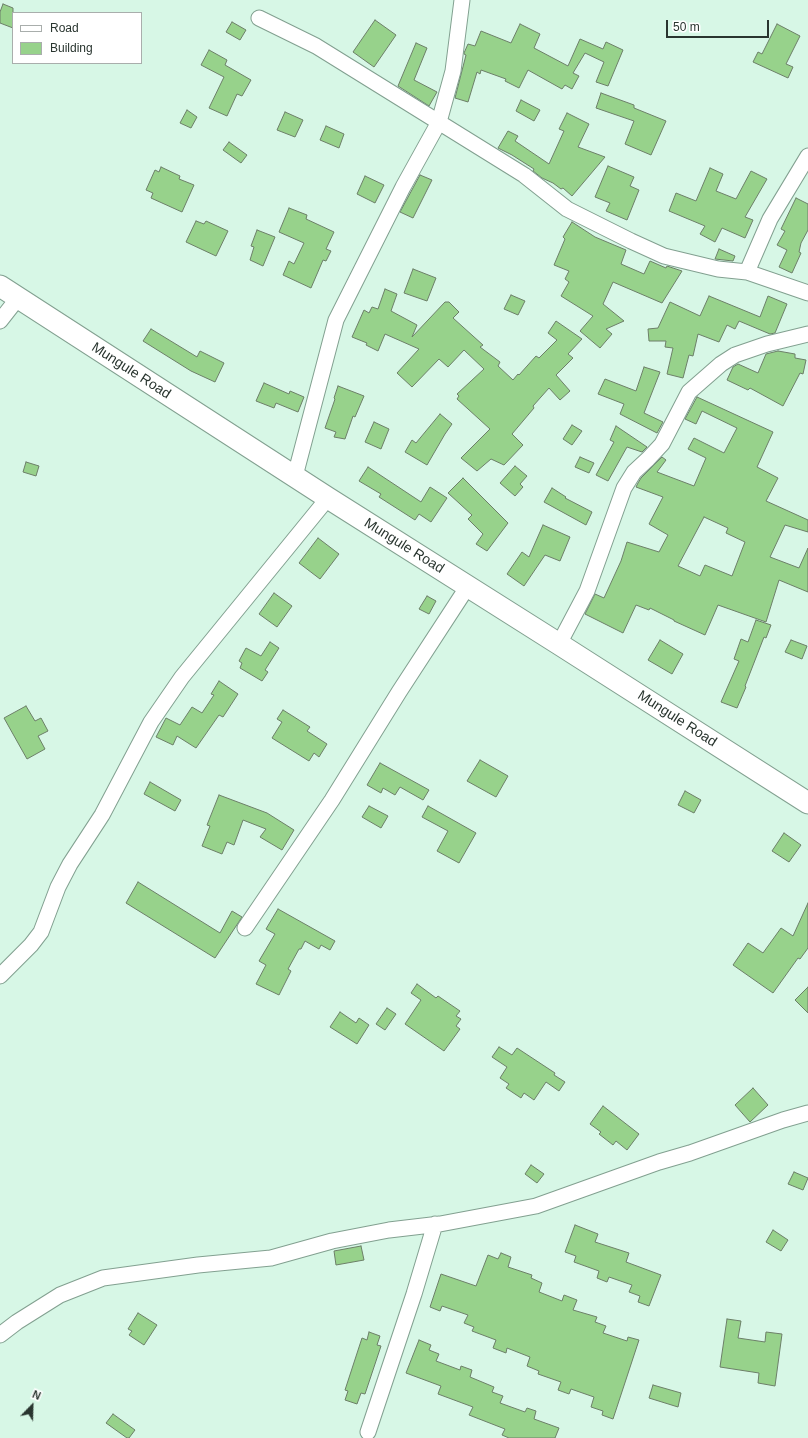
<!DOCTYPE html>
<style>
body{margin:0}
#map{position:relative;width:808px;height:1438px;overflow:hidden;background:#d7f7e6;font-family:Arial,sans-serif}
canvas{display:block}
.legend{position:absolute;left:12px;top:12px;width:130px;height:52px;box-sizing:border-box;background:#fff;border:1px solid #a9aeac;margin:0;padding:5px 7px;list-style:none;font-size:12px;color:#29352f}
.legend li{display:flex;align-items:center;gap:8px;height:20px}
.legend b{width:20px;border:1px solid #a9aeac}
.north{position:absolute;left:12px;top:1386px;width:40px;height:40px;-webkit-text-stroke:3px #fff;paint-order:stroke;rotate:23deg;font-size:11px;font-weight:700;line-height:16px;text-align:center;color:#29352f}
.north::after{content:'';display:block;margin:auto;width:14px;height:18px;background:#29352f;clip-path:polygon(50% 0,100% 100%,50% 72%,0 100%)}
.scale{position:absolute;left:666px;top:20px;width:103px;height:18px;box-sizing:border-box;border:2px solid #29352f;border-top:0;padding-left:5px;font-size:12px;line-height:14px;white-space:nowrap;color:#29352f;-webkit-text-stroke:3px #fff;paint-order:stroke}
</style>
<div id="map">
<canvas width="808" height="1438"></canvas>
<ul class="legend">
<li><b style="height:5px;background:#fff"></b>Road</li>
<li><b style="height:11px;background:#97d28b"></b>Building</li>
</ul>
<div class="north">N</div>
<div class="scale">50 m</div>
</div>
<script>
const ctx = document.querySelector('canvas').getContext('2d');
ctx.lineJoin = 'round';
function fill(path, color) { ctx.fillStyle = color; ctx.fill(path, 'evenodd'); }
const shape = rows => new Path2D(rows.map(r => 'M' + r).join(''));
function strokePath(path, color, width, dash) { ctx.strokeStyle = color; ctx.lineWidth = width; ctx.lineCap = dash ? 'butt' : 'round'; ctx.setLineDash(dash || []); ctx.stroke(path); }
function write(font, color, halo, rows, align = 'center') {
  ctx.font = font + ' Arial,sans-serif'; ctx.lineWidth = 4; ctx.setLineDash([]); ctx.textBaseline = 'middle'; ctx.strokeStyle = halo; ctx.fillStyle = color; for (const [text, x, y, turn = 0] of rows) {
    ctx.save(); ctx.translate(x, y); ctx.rotate((+turn || 0) * Math.PI / 180); ctx.textAlign = isNaN(turn) ? turn : align; if (halo) ctx.strokeText(text, 0, 0); ctx.fillText(text, 0, 0); ctx.restore();
  }
}
const building = shape([
 [3,4,13,8,13,28,0,23,0,12,3,4],
 [375,20,396,35,374,67,353,52,375,20],
 [232,22,246,30,240,40,226,32,232,22],
 [520,24,540,34,534,48,568,66,580,39,603,49,606,42,623,50,608,86,596,82,604,62,585,53,573,73,579,76,572,89,565,85,562,89,528,70,519,88,505,81,506,79,481,70,480,74,477,72,468,102,455,98,466,55,464,54,464,53,468,44,475,46,481,31,511,43,520,24],
 [777,24,800,36,786,64,793,67,788,78,753,62,758,52,762,54,777,24],
 [416,43,427,48,414,80,437,92,429,106,398,86,416,43],
 [209,50,227,60,225,65,251,80,242,96,237,94,227,116,209,108,224,77,201,65,209,50],
 [601,93,634,105,634,108,666,121,651,155,625,144,634,121,596,108,601,93],
 [521,100,540,110,534,121,516,111,521,100],
 [187,110,197,117,191,128,180,123,187,110],
 [285,112,303,120,295,137,277,130,285,112],
 [567,113,589,124,578,147,605,157,572,196,563,188,561,189,553,183,542,178,533,171,534,169,512,155,498,148,508,131,518,136,515,141,549,164,564,131,559,129,567,113],
 [326,126,344,134,339,148,320,140,326,126],
 [229,142,247,155,241,163,223,150,229,142],
 [608,166,634,177,630,186,639,190,627,220,606,211,610,203,595,197,608,166],
 [161,167,180,176,179,179,194,185,182,212,151,198,153,193,146,190,155,170,159,172,161,167],
 [710,168,723,174,716,191,736,199,751,171,767,179,745,217,753,220,745,238,722,228,715,242,700,234,705,226,669,211,676,193,696,201,710,168],
 [420,175,432,180,413,218,400,212,420,175],
 [365,176,384,185,375,203,357,194,365,176],
 [796,198,808,204,808,230,801,243,799,252,801,253,792,273,779,267,787,250,777,245,785,231,781,229,796,198],
 [289,208,307,215,306,219,334,232,326,249,331,251,326,261,323,260,311,288,283,275,289,261,294,264,304,243,279,232,289,208],
 [196,221,204,224,206,221,228,231,216,256,186,242,196,221],
 [572,222,595,237,626,250,621,264,644,274,650,261,666,268,667,266,682,271,662,303,613,282,603,304,624,321,606,329,612,334,600,348,580,331,593,316,561,296,569,282,565,279,569,271,554,265,565,239,563,237,572,222],
 [257,230,275,237,263,266,250,260,254,247,251,246,257,230],
 [719,249,735,256,733,261,715,259,719,249],
 [413,269,436,278,427,301,404,293,413,269],
 [385,289,397,294,391,311,417,325,412,337,445,302,449,302,459,312,453,318,483,345,480,347,500,362,498,366,513,380,518,374,519,375,536,356,539,358,557,340,548,333,556,321,582,339,568,354,573,358,556,375,570,391,560,400,549,388,533,406,534,408,512,434,523,445,504,465,491,459,477,471,461,458,490,429,457,399,459,396,457,394,484,369,464,350,448,367,439,359,412,387,397,373,419,349,385,334,378,351,366,345,367,343,352,337,364,310,369,313,372,307,378,309,385,289],
 [511,295,525,301,518,315,504,309,511,295],
 [709,296,760,317,768,296,787,304,775,333,770,334,739,321,735,329,727,325,719,342,698,334,693,356,689,355,683,378,667,374,673,348,665,347,666,341,649,341,648,329,658,328,670,302,700,316,709,296],
 [151,329,197,357,200,351,224,363,215,382,191,371,143,341,151,329],
 [778,351,795,354,795,358,806,360,803,374,800,373,783,406,750,388,748,390,727,380,733,367,738,364,758,373,766,354,778,351],
 [644,367,660,372,644,413,663,422,657,433,620,414,624,404,598,394,605,379,636,391,644,367],
 [264,383,289,394,290,391,304,397,298,412,276,403,274,408,256,401,264,383],
 [338,386,364,396,355,417,353,416,345,439,334,437,336,432,325,428,335,399,334,398,338,386],
 [697,397,773,432,757,467,778,478,766,501,808,520,808,532,785,525,770,557,799,568,808,548,808,592,779,580,766,622,718,605,705,635,674,621,674,620,650,608,649,610,636,605,623,633,585,614,595,594,604,598,621,561,627,542,659,552,668,535,649,524,663,497,636,487,638,483,641,478,662,457,666,460,657,472,694,486,706,458,688,449,694,438,724,453,737,428,702,411,696,424,685,419,697,397],
 [704,517,728,528,726,533,745,542,732,576,705,565,700,576,678,566,704,517],
 [440,414,452,424,445,434,427,465,405,452,412,440,416,443,440,414],
 [374,422,389,429,381,449,365,442,374,422],
 [572,425,582,431,572,445,563,439,572,425],
 [616,426,647,447,642,452,627,447,608,481,596,475,614,442,610,440,616,426],
 [580,457,594,463,589,473,575,467,580,457],
 [26,462,39,466,36,476,23,472,26,462],
 [515,466,527,476,520,484,523,487,515,496,500,483,515,466],
 [368,467,421,502,430,487,447,498,431,522,419,514,415,520,379,497,381,494,359,481,368,467],
 [463,478,508,523,487,551,476,544,483,534,468,519,472,515,448,493,463,478],
 [552,488,566,497,565,498,592,512,586,525,544,502,552,488],
 [543,525,570,537,560,561,545,555,524,586,507,574,522,552,529,557,543,525],
 [318,538,339,554,320,579,299,563,318,538],
 [274,593,292,606,277,627,259,614,274,593],
 [427,596,436,601,429,614,419,609,427,596],
 [756,620,771,625,766,638,764,637,745,686,746,687,737,708,721,702,739,661,734,659,741,639,748,642,756,620],
 [660,640,683,654,672,674,648,660,660,640],
 [791,640,807,646,802,659,785,652,791,640],
 [270,642,279,648,265,670,268,672,262,681,240,668,242,663,239,661,246,648,261,656,270,642],
 [219,681,238,694,223,717,219,715,196,748,177,736,173,745,156,737,166,718,180,725,192,707,202,713,214,695,211,694,219,681],
 [26,706,35,721,41,718,48,731,38,736,45,749,27,759,4,718,26,706],
 [283,710,310,727,307,731,327,744,319,757,314,753,309,761,272,738,282,722,277,719,283,710],
 [480,760,508,776,496,797,467,781,480,760],
 [380,763,429,790,423,800,400,787,395,795,383,788,381,793,367,785,380,763],
 [150,782,181,800,175,811,144,794,150,782],
 [685,791,701,800,694,813,678,805,685,791],
 [219,795,267,813,294,830,282,850,260,837,266,829,243,820,234,845,227,842,222,854,202,846,210,826,207,825,219,795],
 [369,806,388,816,381,828,362,817,369,806],
 [428,806,476,833,459,863,437,851,448,831,422,817,428,806],
 [784,833,801,845,789,862,772,851,784,833],
 [138,882,220,933,232,911,242,917,215,958,126,903,138,882],
 [808,903,808,948,800,959,798,958,773,993,733,965,748,943,763,953,781,928,793,936,808,903],
 [278,909,335,941,330,950,321,945,319,949,305,941,301,949,299,949,288,969,291,971,279,995,256,984,266,965,259,961,275,934,266,929,278,909],
 [417,984,436,998,438,996,460,1011,456,1016,461,1019,456,1026,460,1029,444,1051,405,1024,421,1000,411,993,417,984],
 [808,987,808,1013,795,1000,808,987],
 [387,1008,396,1014,385,1030,376,1024,387,1008],
 [340,1012,356,1023,359,1018,369,1025,357,1044,330,1027,340,1012],
 [499,1047,512,1055,517,1048,555,1073,554,1075,565,1082,559,1091,546,1082,534,1100,524,1093,521,1098,506,1088,509,1084,500,1078,507,1067,492,1057,499,1047],
 [753,1088,768,1105,750,1122,735,1105,753,1088],
 [603,1106,639,1134,627,1150,616,1141,613,1145,599,1134,601,1132,590,1124,603,1106],
 [531,1165,544,1174,537,1183,525,1174,531,1165],
 [794,1172,808,1178,803,1190,788,1184,794,1172],
 [575,1225,598,1234,595,1242,629,1253,626,1262,661,1275,649,1306,638,1302,640,1296,629,1292,632,1285,609,1277,607,1282,597,1278,599,1271,574,1262,576,1256,565,1252,575,1225],
 [773,1230,788,1240,781,1251,766,1242,773,1230],
 [361,1246,364,1260,336,1265,334,1251,361,1246],
 [501,1253,511,1257,508,1267,532,1275,531,1278,542,1283,539,1292,562,1301,564,1295,577,1300,573,1310,597,1317,595,1322,606,1326,603,1333,627,1341,628,1337,639,1340,613,1419,602,1415,603,1411,591,1407,594,1397,571,1389,569,1394,558,1390,561,1382,538,1374,539,1371,527,1366,530,1357,507,1348,506,1353,493,1348,496,1340,472,1331,474,1327,464,1323,468,1315,442,1306,440,1311,430,1307,441,1274,476,1286,488,1255,498,1259,501,1253],
 [138,1313,157,1325,144,1345,129,1335,132,1331,128,1329,138,1313],
 [727,1319,741,1321,738,1338,765,1342,766,1332,782,1334,775,1386,758,1383,759,1373,720,1367,727,1319],
 [369,1332,380,1336,377,1345,381,1346,365,1394,361,1393,357,1404,345,1400,348,1391,345,1390,362,1338,367,1340,369,1332],
 [419,1340,431,1345,429,1350,439,1354,436,1361,460,1370,461,1366,472,1370,470,1377,494,1387,492,1392,503,1396,500,1403,525,1412,527,1408,536,1411,534,1419,559,1428,555,1438,509,1438,502,1435,505,1429,469,1415,473,1407,438,1394,441,1386,406,1373,419,1340],
 [653,1385,681,1393,678,1407,649,1398,653,1385],
 [113,1414,135,1430,129,1438,127,1438,106,1423,113,1414]
]);
const street = shape([
 [259,18,316,46,524,175,567,209,631,241,664,256,718,269,747,272,808,293],
 [747,272,770,219,808,156],
 [0,321,18,298],
 [295,476,336,320,403,187,439,122,453,71,462,0],
 [559,644,587,591,624,488,634,472,648,459,662,444,689,392,721,364,735,355,767,344,808,334],
 [245,928,332,800,399,692,468,586],
 [0,976,31,945,41,932,58,887,70,864,102,815,151,722,182,677,328,498],
 [0,1335,17,1322,60,1295,103,1278,198,1265,271,1258,332,1241,389,1230,440,1224,536,1206,659,1162,690,1153,783,1120,808,1113],
 [368,1432,414,1294,435,1224]
]);
const secondary = shape([
 [0,286,328,498,559,644,808,803]
]);
const streetNames = [
 ["Mungule Road",131,371,33],
 ["Mungule Road",404,546,32],
 ["Mungule Road",677,719,33]
];
fill(building, '#97d28b');
strokePath(building, '#6c7f68', 1);
strokePath(street, '#82a090', 17);
strokePath(secondary, '#82a090', 23);
strokePath(street, '#fff', 15);
strokePath(secondary, '#fff', 21);
write('14px', '#29352f', '#fff', streetNames);
</script>
